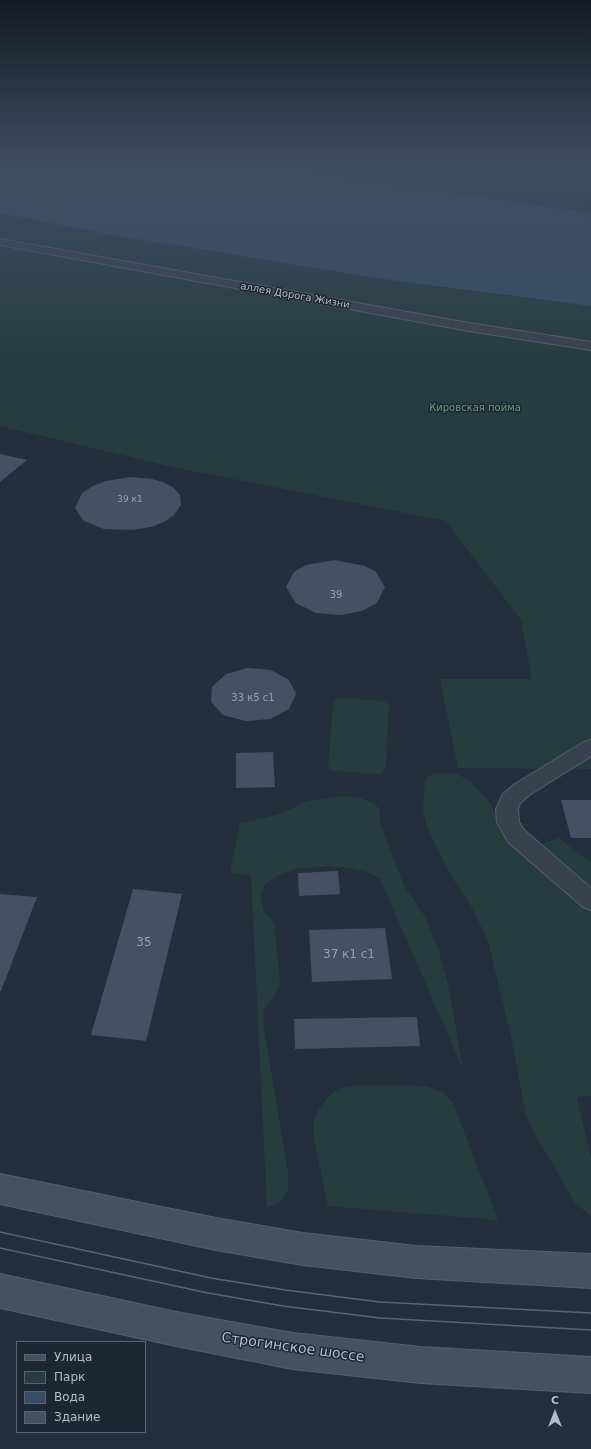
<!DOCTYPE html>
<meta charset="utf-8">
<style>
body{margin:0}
#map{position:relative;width:591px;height:1449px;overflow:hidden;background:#242f3e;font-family:"DejaVu Sans",sans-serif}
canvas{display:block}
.legend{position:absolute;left:16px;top:1341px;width:130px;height:92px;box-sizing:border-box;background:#1d2633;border:1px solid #59626f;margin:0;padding:5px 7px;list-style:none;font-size:12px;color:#b4bcc9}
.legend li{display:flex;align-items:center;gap:8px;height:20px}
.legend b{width:20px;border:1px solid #59626f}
.north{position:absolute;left:535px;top:1393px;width:40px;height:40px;-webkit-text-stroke:3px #1d2633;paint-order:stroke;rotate:0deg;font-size:11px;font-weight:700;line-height:16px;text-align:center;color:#b4bcc9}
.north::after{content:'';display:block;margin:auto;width:14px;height:18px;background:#b4bcc9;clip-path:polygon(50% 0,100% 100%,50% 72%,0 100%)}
</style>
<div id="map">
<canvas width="591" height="1449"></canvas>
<ul class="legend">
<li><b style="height:5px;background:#465061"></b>Улица</li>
<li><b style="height:11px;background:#263c3f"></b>Парк</li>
<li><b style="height:11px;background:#394c67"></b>Вода</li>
<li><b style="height:11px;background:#455162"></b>Здание</li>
</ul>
<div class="north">С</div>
</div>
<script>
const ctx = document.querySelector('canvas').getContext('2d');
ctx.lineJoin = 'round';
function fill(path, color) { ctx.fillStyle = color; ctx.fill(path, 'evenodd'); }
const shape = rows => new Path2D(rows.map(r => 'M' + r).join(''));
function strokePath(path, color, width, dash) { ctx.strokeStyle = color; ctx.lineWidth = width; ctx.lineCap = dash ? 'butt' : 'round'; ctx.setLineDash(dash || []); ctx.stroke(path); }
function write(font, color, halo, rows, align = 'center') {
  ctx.font = font + ' "DejaVu Sans",sans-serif'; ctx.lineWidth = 3; ctx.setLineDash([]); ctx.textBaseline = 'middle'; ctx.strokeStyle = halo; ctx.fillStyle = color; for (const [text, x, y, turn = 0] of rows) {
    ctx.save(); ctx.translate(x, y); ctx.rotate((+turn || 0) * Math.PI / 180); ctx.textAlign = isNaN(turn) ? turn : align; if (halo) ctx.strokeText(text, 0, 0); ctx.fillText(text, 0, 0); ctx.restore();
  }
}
const green = shape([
 [269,165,591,165,591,213,295,170],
 [0,213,106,234,375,278,591,306,591,769,458,768,440,679,532,679,521,620,446,521,177,468,0,426],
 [338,698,385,701,389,705,386,763,385,769,381,774,335,771,330,770,328,765,333,707,334,703],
 [443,773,457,774,470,781,487,799,509,837,591,908,591,1096,577,1097,591,1158,591,1216,575,1203,534,1132,526,1115,511,1037,488,941,471,906,450,874,428,830,423,812,425,780,432,774],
 [344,796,360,798,373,803,379,808,381,826,404,886,426,918,439,952,448,984,463,1069,380,879,369,873,352,868,330,866,296,869,279,875,265,884,260,897,264,912,274,923,280,983,278,990,263,1010,263,1023,288,1173,288,1189,282,1200,267,1208,251,876,230,873,240,823,265,818,287,811,307,801],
 [559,838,591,863,591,887,541,845],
 [362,1085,426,1086,442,1092,453,1103,498,1220,328,1206,314,1140,313,1125,318,1111,327,1098,339,1088]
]);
const water = shape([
 [0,165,269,165,295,170,591,213,591,306,375,278,106,234,0,213]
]);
const building = shape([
 [0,454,27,460,0,482],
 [131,477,152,479,163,482,174,488,180,495,181,505,174,515,164,522,151,527,132,530,104,529,84,521,75,508,82,493,93,486,106,481],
 [334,560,365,566,375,571,385,587,377,603,362,611,341,615,316,613,296,603,286,587,294,572,306,565],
 [248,668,271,670,289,680,296,694,289,709,270,719,246,721,223,715,211,702,212,687,226,674],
 [273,752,275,787,236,788,236,753],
 [561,800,591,800,591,838,571,838],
 [338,871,340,894,299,896,298,873],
 [133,889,182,894,146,1041,91,1035],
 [0,894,37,897,1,991,0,991],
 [385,928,392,979,312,982,309,930],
 [417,1017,420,1046,295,1049,294,1019]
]);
const street = shape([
 [0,239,469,323,591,342,591,350,469,331,0,245,0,239],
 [591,740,591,756,531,794,520,803,518,809,519,822,524,830,591,888,591,910,583,907,508,842,497,822,496,809,503,794,515,784,584,742,591,740]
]);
const secondary = shape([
 [0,1174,216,1218,303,1233,416,1246,591,1254,591,1288,416,1278,303,1265,216,1250,0,1204,0,1174],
 [0,1274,181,1313,293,1333,421,1347,591,1357,591,1393,421,1383,293,1369,181,1347,0,1308,0,1274]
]);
const tram = shape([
 [0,1232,211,1278,285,1290,380,1302,591,1313],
 [0,1248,208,1293,283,1306,380,1318,591,1330]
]);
const farNumbernames = [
 ["39 к1",130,500]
];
const farStreetnames = [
 ["аллея Дорога Жизни",295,296,10]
];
const farParknames = [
 ["Кировская пойма",475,408]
];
const numberNames = [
 ["39",336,595],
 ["33 к5 с1",253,698]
];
const nearNumbernames = [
 ["35",144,943],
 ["37 к1 с1",349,955]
];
const nearStreetnames = [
 ["Строгинское шоссе",293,1348,8]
];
fill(green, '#263c3f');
fill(water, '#394c67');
fill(building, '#455162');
strokePath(street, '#565f6c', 2);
strokePath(secondary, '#565f6c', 2);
fill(street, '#38414e');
fill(secondary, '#465061');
strokePath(tram, '#5a6575', 1.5);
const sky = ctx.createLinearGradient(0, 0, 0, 368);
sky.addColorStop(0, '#141a22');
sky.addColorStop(0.45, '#3f4d63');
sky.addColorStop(1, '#3f4d6300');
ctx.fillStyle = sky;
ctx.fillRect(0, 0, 591, 368);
write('9px', '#98a1af', null, farNumbernames);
write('10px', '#b4bcc9', '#1d2633', farStreetnames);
write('10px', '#6b9a76', '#1d2633', farParknames);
write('10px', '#98a1af', null, numberNames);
write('12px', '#98a1af', null, nearNumbernames);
write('14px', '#b4bcc9', '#1d2633', nearStreetnames);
</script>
